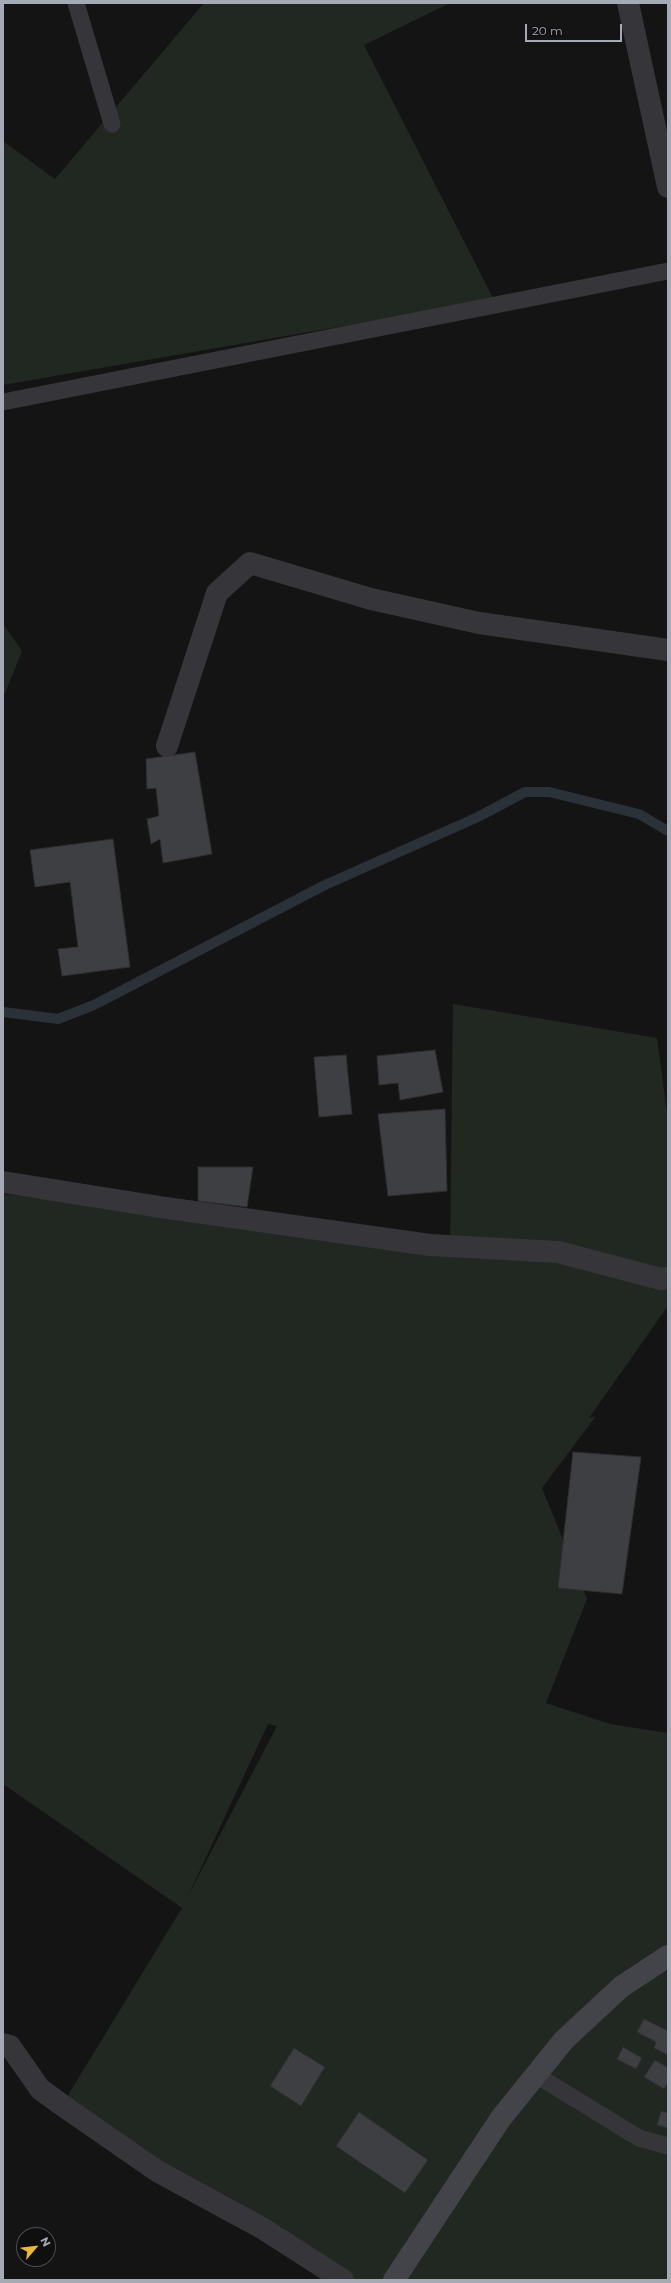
<!DOCTYPE html>
<style>
body{margin:0}
#map{position:relative;width:671px;height:2283px;overflow:hidden;background:#141415;font-family:Montserrat,sans-serif}
canvas{display:block}
.frame{position:absolute;inset:0;border:4px solid #a6aab5;pointer-events:none}
.north{position:absolute;left:16px;top:2227px;width:40px;height:40px;box-sizing:border-box;background:#0f0f10;border:1px solid #4b4d52;border-radius:50%;rotate:62deg;font-size:11px;font-weight:700;line-height:16px;text-align:center;color:#a6aab5}
.north::after{content:'';display:block;margin:auto;width:14px;height:18px;background:#e6b73b;clip-path:polygon(50% 0,100% 100%,50% 72%,0 100%)}
.scale{position:absolute;left:525px;top:24px;width:97px;height:18px;box-sizing:border-box;border:2px solid #a6aab5;border-top:0;padding-left:5px;font-size:12px;line-height:14px;white-space:nowrap;color:#a6aab5;-webkit-text-stroke:3px #0f0f10;paint-order:stroke}
</style>
<div id="map">
<canvas width="671" height="2283"></canvas>
<div class="frame"></div>
<div class="north">N</div>
<div class="scale">20 m</div>
</div>
<script>
const ctx = document.querySelector('canvas').getContext('2d');
ctx.lineJoin = 'round';
function fill(path, color) { ctx.fillStyle = color; ctx.fill(path, 'evenodd'); }
const shape = rows => new Path2D(rows.map(r => 'M' + r).join(''));
function strokePath(path, color, width, dash) { ctx.strokeStyle = color; ctx.lineWidth = width; ctx.lineCap = dash ? 'butt' : 'round'; ctx.setLineDash(dash || []); ctx.stroke(path); }
const green = shape([
 [204,3,450,3,364,45,494,300,3,385,3,141,55,179],
 [3,624,22,651,3,698],
 [453,1004,657,1038,668,1120,668,1306,589,1418,596,1416,542,1488,587,1599,546,1703,610,1724,668,1733,668,2280,345,2280,62,2105,182,1908,3,1784,3,1194,450,1246],
 [268,1724,277,1726,188,1896]
]);
const stream = shape([
 [3,1012,58,1019,94,1005,325,885,478,817,525,792,549,792,639,814,668,831]
]);
const building = shape([
 [195,752,212,854,163,863,160,839,151,844,147,819,159,816,156,788,147,789,146,759,195,752],
 [113,839,130,967,62,976,58,949,78,947,70,882,35,887,30,850,113,839],
 [435,1050,443,1092,400,1100,398,1083,379,1085,377,1056,435,1050],
 [346,1055,352,1114,319,1117,314,1057,346,1055],
 [445,1109,447,1191,388,1196,378,1114,445,1109],
 [198,1167,253,1167,247,1207,198,1201,198,1167],
 [573,1452,641,1457,622,1594,558,1588,573,1452],
 [644,2019,668,2031,668,2055,654,2048,656,2042,637,2032,644,2019],
 [623,2047,642,2058,636,2069,617,2059,623,2047],
 [294,2048,325,2067,301,2106,270,2086,294,2048],
 [655,2060,668,2068,668,2083,664,2089,644,2077,655,2060],
 [661,2111,668,2113,668,2128,657,2125,661,2111],
 [359,2112,428,2160,405,2193,336,2146,359,2112]
]);
const lane = shape([
 [76,3,112,124],
 [3,402,668,271],
 [536,2075,639,2138,668,2146]
]);
const street = shape([
 [628,3,668,187],
 [167,746,217,593,250,563,371,599,479,623,668,650],
 [3,1182,160,1207,430,1245,558,1252,661,1279,668,1278],
 [3,2044,10,2046,40,2089,62,2105,157,2171,262,2228,343,2280]
]);
const secondary = shape([
 [394,2280,501,2118,564,2040,621,1987,668,1956]
]);
fill(green, '#202821');
strokePath(stream, '#2b3138', 10);
fill(building, '#3e3f42');
strokePath(building, '#2e2e31', 1);
strokePath(lane, '#35353a', 17);
strokePath(street, '#35353a', 22);
strokePath(secondary, '#43444a', 22);
</script>
